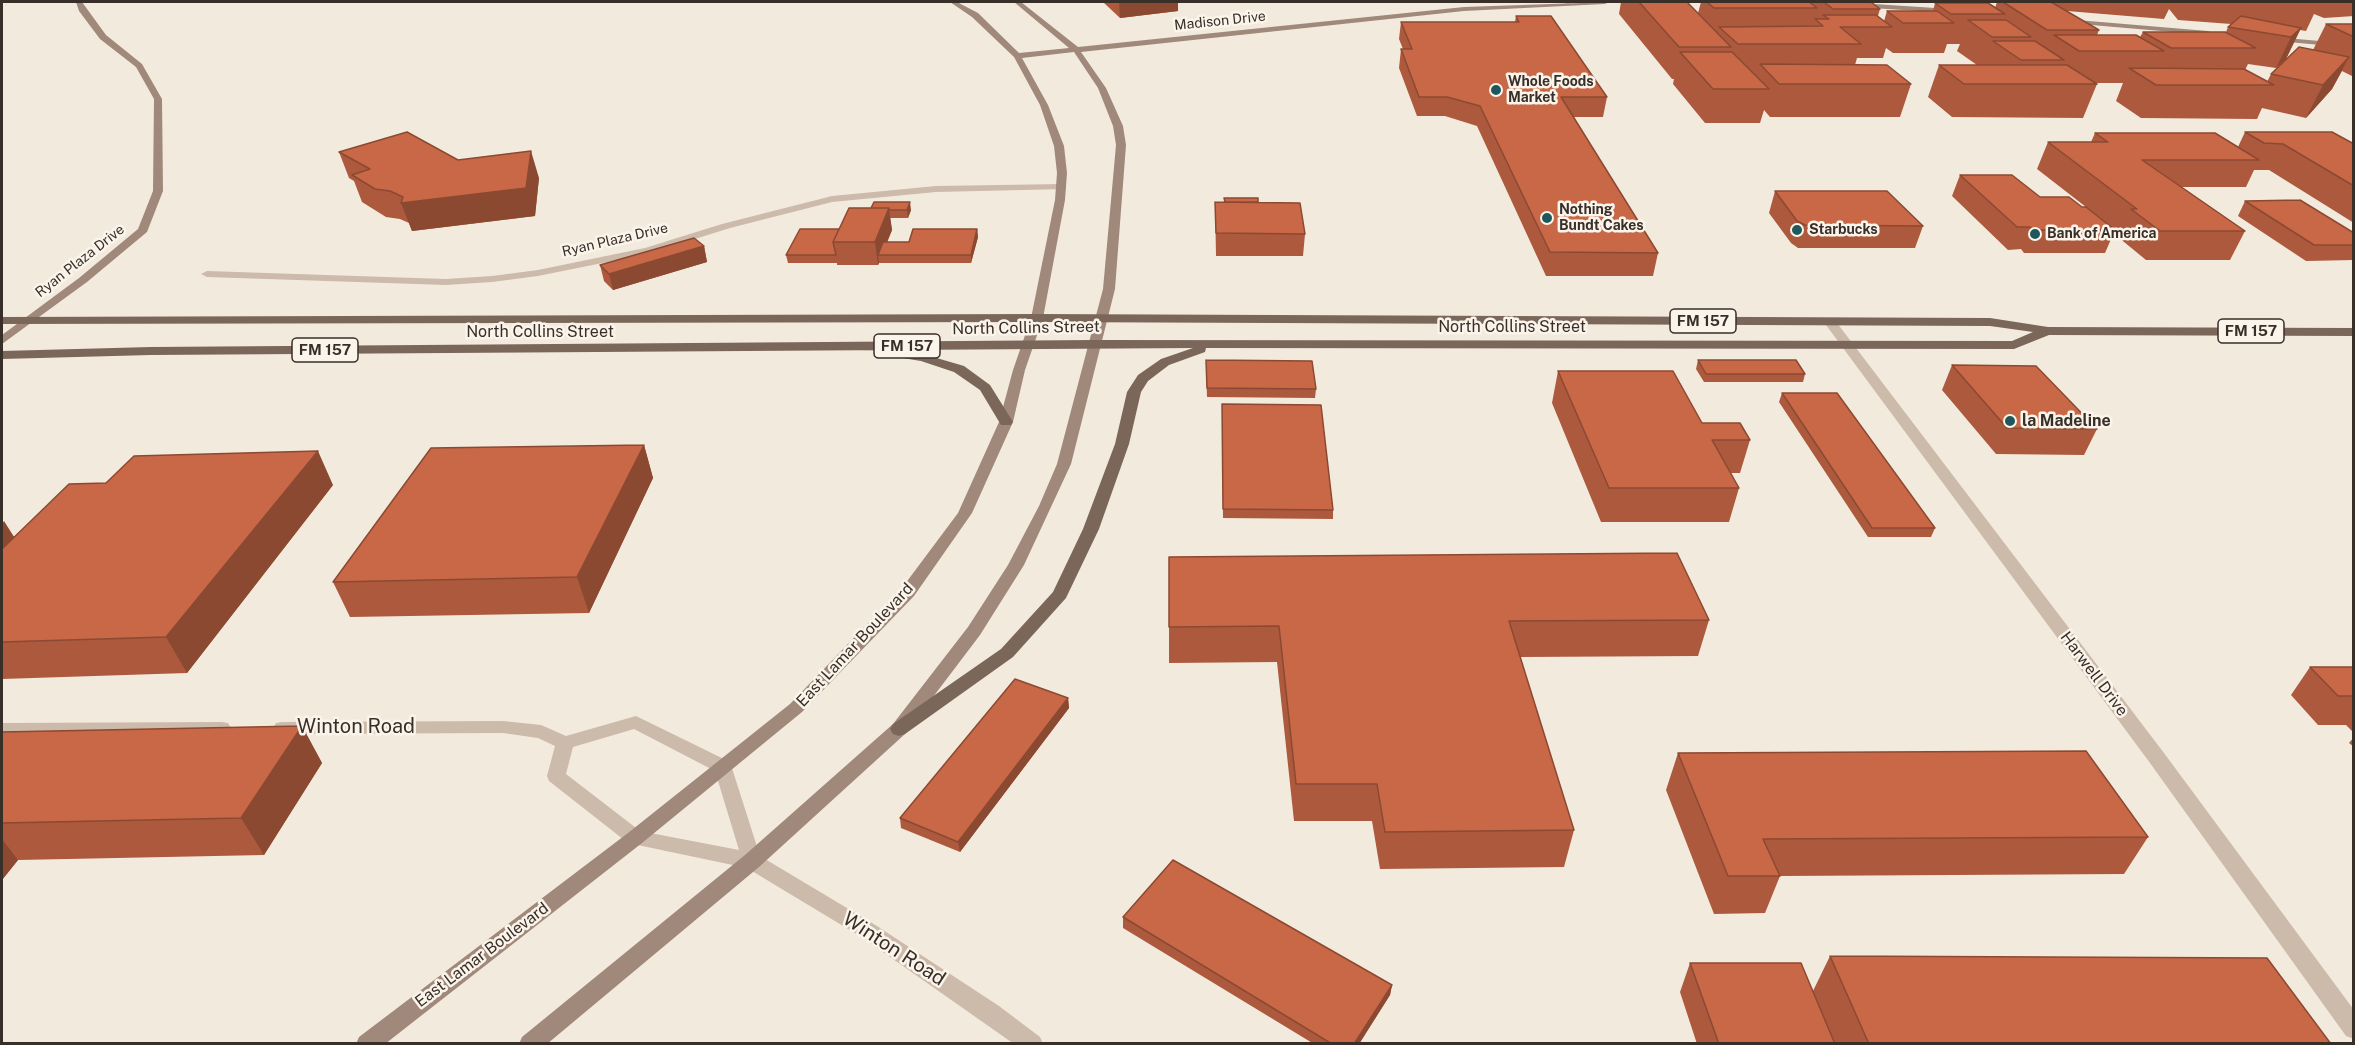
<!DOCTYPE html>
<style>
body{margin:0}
#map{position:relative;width:2355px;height:1045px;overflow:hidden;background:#f3eade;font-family:"Public Sans",sans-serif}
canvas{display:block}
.frame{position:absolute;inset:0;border:3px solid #392f29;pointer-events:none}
</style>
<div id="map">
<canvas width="2355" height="1045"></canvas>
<div class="frame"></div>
</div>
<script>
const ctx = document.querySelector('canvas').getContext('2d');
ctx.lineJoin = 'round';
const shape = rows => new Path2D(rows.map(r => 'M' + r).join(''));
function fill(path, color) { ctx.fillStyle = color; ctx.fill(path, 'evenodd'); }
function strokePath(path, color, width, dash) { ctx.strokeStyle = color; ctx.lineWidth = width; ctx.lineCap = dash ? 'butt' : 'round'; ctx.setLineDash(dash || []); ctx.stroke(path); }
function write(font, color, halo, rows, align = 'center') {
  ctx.font = font + ' "Public Sans",sans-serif'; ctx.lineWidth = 5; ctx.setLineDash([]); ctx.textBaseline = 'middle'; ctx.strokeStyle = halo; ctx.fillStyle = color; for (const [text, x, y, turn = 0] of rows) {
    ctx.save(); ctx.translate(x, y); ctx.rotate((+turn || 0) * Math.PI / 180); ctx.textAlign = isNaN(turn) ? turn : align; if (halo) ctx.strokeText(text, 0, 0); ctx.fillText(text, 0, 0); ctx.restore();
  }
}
const street = shape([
 [1563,2,1570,2,1571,3,1567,5,1563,2],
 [1062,184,1066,185,1066,189,936,192,832,202,730,228,647,254,538,276,492,282,446,285,207,277,201,274,207,271,446,279,492,276,538,270,645,248,722,224,832,196,936,186,1062,184],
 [1830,318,1834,319,2164,753,2354,1010,2354,1039,2346,1036,2150,763,1826,325,1824,322,1830,318],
 [636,716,730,762,760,856,877,926,999,1006,1040,1037,1043,1044,1014,1044,863,938,747,868,628,843,549,781,547,776,555,746,538,738,503,733,282,734,276,733,273,728,276,723,282,722,503,721,541,725,566,736,636,716],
 [634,729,715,771,739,850,640,831,566,774,573,747,634,729],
 [222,722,228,723,231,728,228,733,222,734,2,736,2,723,222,722]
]);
const secondary = shape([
 [76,2,82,2,106,35,142,64,162,99,163,191,147,232,87,282,2,344,2,335,79,278,138,229,153,191,154,99,136,67,100,39,79,11,76,2],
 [950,2,957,2,978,13,1019,53,1069,48,1014,2,1021,2,1078,47,1464,7,1609,2,1605,4,1464,11,1081,52,1106,88,1123,126,1126,145,1115,289,1071,464,1024,565,980,635,905,734,759,867,547,1044,519,1044,522,1037,745,855,893,724,968,627,1008,565,1039,506,1057,464,1103,289,1116,145,1113,126,1098,88,1074,52,1022,58,1048,105,1064,146,1067,173,1065,200,1043,318,1025,370,1013,422,972,513,914,596,802,712,642,843,385,1044,356,1044,359,1037,628,833,790,704,902,588,958,513,999,422,1013,370,1031,318,1055,200,1057,173,1054,146,1040,105,1014,57,972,17,950,2],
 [1858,3,1951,9,1955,11,1951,13,1855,7,1858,3],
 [2065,19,2208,31,2212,33,2208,35,2068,23,2065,23,2065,19],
 [2274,37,2354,44,2354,48,2277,41,2274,41,2274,37]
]);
const primary = shape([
 [1037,314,1990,318,2048,327,2354,328,2354,336,2049,335,2014,349,1206,348,1205,352,1169,365,1148,381,1141,392,1129,444,1099,529,1066,598,1013,657,905,734,899,736,893,734,890,729,893,724,1001,649,1053,592,1083,529,1115,444,1127,392,1138,375,1161,359,1193,348,151,355,2,359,2,351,151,347,1095,340,2012,341,2033,332,1990,326,1037,322,2,324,2,317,1037,314],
 [894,349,923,354,964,366,990,385,1013,422,1011,425,1001,425,980,390,954,372,921,361,890,356,888,353,890,350,894,349]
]);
const wall = shape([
 [1103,2,1178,2,1178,11,1120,18],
 [1289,2,1312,2,1290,3],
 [1621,2,1687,2,1698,13,1701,2,1871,2,1880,9,1878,16,1884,21,1887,11,1933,11,1935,3,1995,8,1997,2,2354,2,2354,16,2324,18,2314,14,2306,31,2300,30,2286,59,2313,50,2326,24,2354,24,2354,77,2342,71,2332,89,2306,118,2262,108,2257,119,2141,118,2116,101,2123,83,2095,83,2097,84,2083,118,1952,117,1928,97,1939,65,1977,65,1957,51,1960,44,1947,44,1944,53,1893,53,1886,48,1883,58,1857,58,1855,65,1911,84,1900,117,1770,117,1764,110,1760,123,1705,123,1673,84,1674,79,1672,79,1619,14],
 [2169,9,2178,20,2231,24,2228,27,2226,32,2143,32,2140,37,2097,35,2099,30,2067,11,2164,19],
 [2285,60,2271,74,2267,82,2245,70,2248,64,2276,68],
 [1516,16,1607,97,1603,117,1573,117,1658,253,1653,276,1546,276,1477,126,1445,116,1417,116,1399,68,1401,49,1403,49,1399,39,1401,22,1515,22],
 [2245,132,2354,144,2354,223,2269,170,2254,170,2246,187,2182,187,2245,231,2230,260,2146,260,2118,237,2120,234,2115,230,2105,253,2024,253,2021,249,2008,250,1952,196,1960,175,2040,197,2082,207,2086,207,2037,169,2048,142,2091,142,2095,133,2238,147],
 [339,152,458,160,539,178,535,216,412,231,409,223,400,219,386,217,362,202,354,181,349,178],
 [1775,191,1923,226,1915,248,1798,248,1791,243,1769,213],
 [2245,201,2354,233,2354,260,2306,261,2238,216],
 [1215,202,1258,202,1305,234,1303,256,1216,256],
 [849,208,911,210,908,218,890,218,892,230,887,242,909,242,977,229,978,237,971,263,879,263,878,265,837,265,837,263,788,263,786,255,839,229],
 [704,246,707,262,613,290,604,281,600,265],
 [1698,360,1805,374,1803,382,1704,382,1696,369],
 [1952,365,2097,429,2084,455,1996,454,1942,390],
 [1206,369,1316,389,1315,398,1207,397],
 [1558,371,1750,440,1740,473,1731,473,1739,488,1729,522,1601,522,1552,403],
 [1782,393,1935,528,1931,537,1868,537,1779,402],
 [1222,404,1333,510,1333,519,1223,518],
 [644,445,653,478,589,613,350,617,333,582],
 [333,485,187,673,2,679,2,521,14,537],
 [1169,557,1709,620,1698,656,1520,657,1574,830,1564,867,1380,869,1372,821,1294,821,1277,662,1169,663],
 [2310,667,2354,667,2354,733,2346,725,2318,725,2291,695],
 [1068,698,1069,708,960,852,901,828,900,818],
 [302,726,322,763,264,855,18,860,2,880,2,732],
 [2354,737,2354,747,2349,743],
 [1678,753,2148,837,2124,874,1780,876,1765,913,1714,914,1666,790],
 [1123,917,1392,985,1390,995,1359,1044,1314,1044,1123,928],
 [1830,956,2331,1044,1697,1044,1680,992,1690,963,1813,991]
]);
const shadedWall = shape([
 [1119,2,1178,2,1178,11,1120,18],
 [2301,28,2286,59,2276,68,2291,37],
 [2349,57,2332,89,2306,118,2323,85],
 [531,151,539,178,535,216,412,231,401,203],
 [910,202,911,210,908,218,907,210],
 [889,208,892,230,882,255,878,255,879,263,878,265,875,242],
 [977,229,978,237,971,263,971,255],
 [704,246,707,262,613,290,609,274],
 [644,445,653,478,589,613,577,577],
 [318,451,333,485,187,673,166,637],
 [4,521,21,548,2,568,2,524],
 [1068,698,1069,708,960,852,958,842],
 [302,726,322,763,264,855,241,818],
 [2,839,18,860,2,880],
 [1392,985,1390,995,1359,1044,1354,1044]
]);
const building = shape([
 [1639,2,1687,2,1731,47,1679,47,1639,2],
 [1707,2,1809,2,1817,8,1714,8,1707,2],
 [1824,2,1871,2,1880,9,1833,9,1824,2],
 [2003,2,2051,2,2099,30,2047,30,2003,2],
 [1935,3,1988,3,2005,14,1951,14,1935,3],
 [1887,11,1937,11,1954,23,1903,23,1887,11],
 [1823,15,1876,15,1892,27,1840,27,1861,44,1738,44,1719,27,1823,26,1815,19,1829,19,1823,15],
 [1516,16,1551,16,1607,97,1561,97,1658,253,1550,252,1480,106,1447,97,1419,97,1401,49,1412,49,1401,22,1519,22,1516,16],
 [2241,16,2301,28,2291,37,2228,27,2241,16],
 [1968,20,2006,20,2031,37,1992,37,1968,20],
 [2326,24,2354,24,2354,37,2326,24],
 [2143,32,2225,32,2256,48,2171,48,2143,32],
 [2054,35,2136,35,2164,51,2079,51,2054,35],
 [1993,41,2035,41,2064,60,2021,60,1993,41],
 [2299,47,2349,57,2323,85,2271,74,2299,47],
 [1680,52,1732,52,1769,89,1713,89,1680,52],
 [1760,64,1887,65,1911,84,1779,84,1760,64],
 [1939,65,2067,65,2097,84,1964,84,1939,65],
 [2129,68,2244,69,2274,85,2156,85,2129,68],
 [407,132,458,160,531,151,526,188,401,203,403,197,390,191,375,189,352,175,370,169,339,152,407,132],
 [2245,132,2332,132,2354,144,2354,186,2283,144,2264,143,2245,132],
 [2095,133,2215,133,2259,160,2142,160,2245,231,2160,231,2131,209,2137,209,2048,142,2108,142,2095,133],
 [1960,175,2012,175,2040,197,2069,197,2082,207,2086,207,2115,230,2034,230,2030,227,2017,227,1960,175],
 [1775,191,1887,191,1923,226,1805,225,1797,221,1775,191],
 [1224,198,1258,198,1258,202,1225,202,1224,198],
 [2300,200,2354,233,2354,245,2314,245,2245,201,2300,200],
 [874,202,910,202,907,210,889,210,889,208,871,208,874,202],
 [1215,202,1300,203,1305,234,1216,233,1215,202],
 [849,208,889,208,875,242,833,242,849,208],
 [800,229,839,229,833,242,836,255,786,255,800,229],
 [913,229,977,229,971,255,878,255,883,242,909,242,913,229],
 [694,238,704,246,609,274,600,265,694,238],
 [1206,360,1312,361,1316,389,1207,388,1206,360],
 [1698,360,1796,360,1805,374,1706,374,1698,360],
 [1952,365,2036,366,2097,429,2007,428,1952,365],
 [1558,371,1673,371,1702,423,1740,423,1750,440,1712,440,1739,488,1609,488,1558,371],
 [1782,393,1837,393,1935,528,1872,528,1782,393],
 [1222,404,1321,405,1333,510,1223,509,1222,404],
 [644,445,577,577,333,582,431,448,644,445],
 [318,451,166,637,2,642,2,549,69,484,106,483,134,456,318,451],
 [1677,553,1709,620,1509,621,1574,830,1385,832,1377,784,1296,784,1279,626,1169,627,1169,557,1677,553],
 [2310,667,2354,667,2354,696,2338,696,2310,667],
 [1015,679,1068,698,958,842,900,818,1015,679],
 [302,726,241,818,2,823,2,732,302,726],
 [2086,751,2148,837,1763,839,1780,876,1728,876,1678,753,2086,751],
 [1173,860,1392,985,1354,1044,1332,1044,1123,917,1173,860],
 [1830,956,2267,958,2331,1044,1869,1044,1830,956],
 [1690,963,1801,963,1835,1044,1719,1044,1690,963]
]);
const markers = [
 [1496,90,6,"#1e575c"],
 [1547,218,6,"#1e575c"],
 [1797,230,6,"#1e575c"],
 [2035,234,6,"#1e575c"],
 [2010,421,6,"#1e575c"]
];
const farStreetnames = [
 ["Madison Drive",1220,21,-6],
 ["Ryan Plaza Drive",615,240,-13],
 ["Ryan Plaza Drive",80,261,-38]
];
const farPoinames = [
 ["Whole Foods",1508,82],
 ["Market",1508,98],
 ["Nothing",1559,210],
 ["Bundt Cakes",1559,226],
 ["Starbucks",1809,230],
 ["Bank of America",2047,234]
];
const shields = [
 [1703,321,66],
 [2251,331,66],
 [907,346,66],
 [325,350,66]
];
const shieldNames = [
 ["FM 157",1703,321],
 ["FM 157",2251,331],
 ["FM 157",907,346],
 ["FM 157",325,350]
];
const streetNames = [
 ["North Collins Street",1512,327],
 ["North Collins Street",1026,328,-1],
 ["North Collins Street",540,332],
 ["East Lamar Boulevard",855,645,-47],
 ["Harwell Drive",2094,674,53],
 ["East Lamar Boulevard",482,955,-37]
];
const poiNames = [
 ["la Madeline",2022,421]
];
const nearStreetnames = [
 ["Winton Road",356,727],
 ["Winton Road",894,949,33]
];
fill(street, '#ccbaaa');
fill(secondary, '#a0897b');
fill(primary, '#7b665a');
fill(wall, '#ac593d');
fill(shadedWall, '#8c4932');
fill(building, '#c86847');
strokePath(building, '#8c4932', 1.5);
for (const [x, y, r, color] of markers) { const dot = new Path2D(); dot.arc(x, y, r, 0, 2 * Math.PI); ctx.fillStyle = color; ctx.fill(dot); strokePath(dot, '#faf4eb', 2); }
write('14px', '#392f29', '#faf4eb', farStreetnames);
write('bold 14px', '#392f29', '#faf4eb', farPoinames, 'left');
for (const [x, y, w] of shields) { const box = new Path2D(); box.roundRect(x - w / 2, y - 12, w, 24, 4.5); ctx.fillStyle = '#faf4eb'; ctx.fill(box); strokePath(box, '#392f29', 1.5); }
write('bold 15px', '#392f29', null, shieldNames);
write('16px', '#392f29', '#faf4eb', streetNames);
write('bold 16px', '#392f29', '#faf4eb', poiNames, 'left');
write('20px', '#392f29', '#faf4eb', nearStreetnames);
</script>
